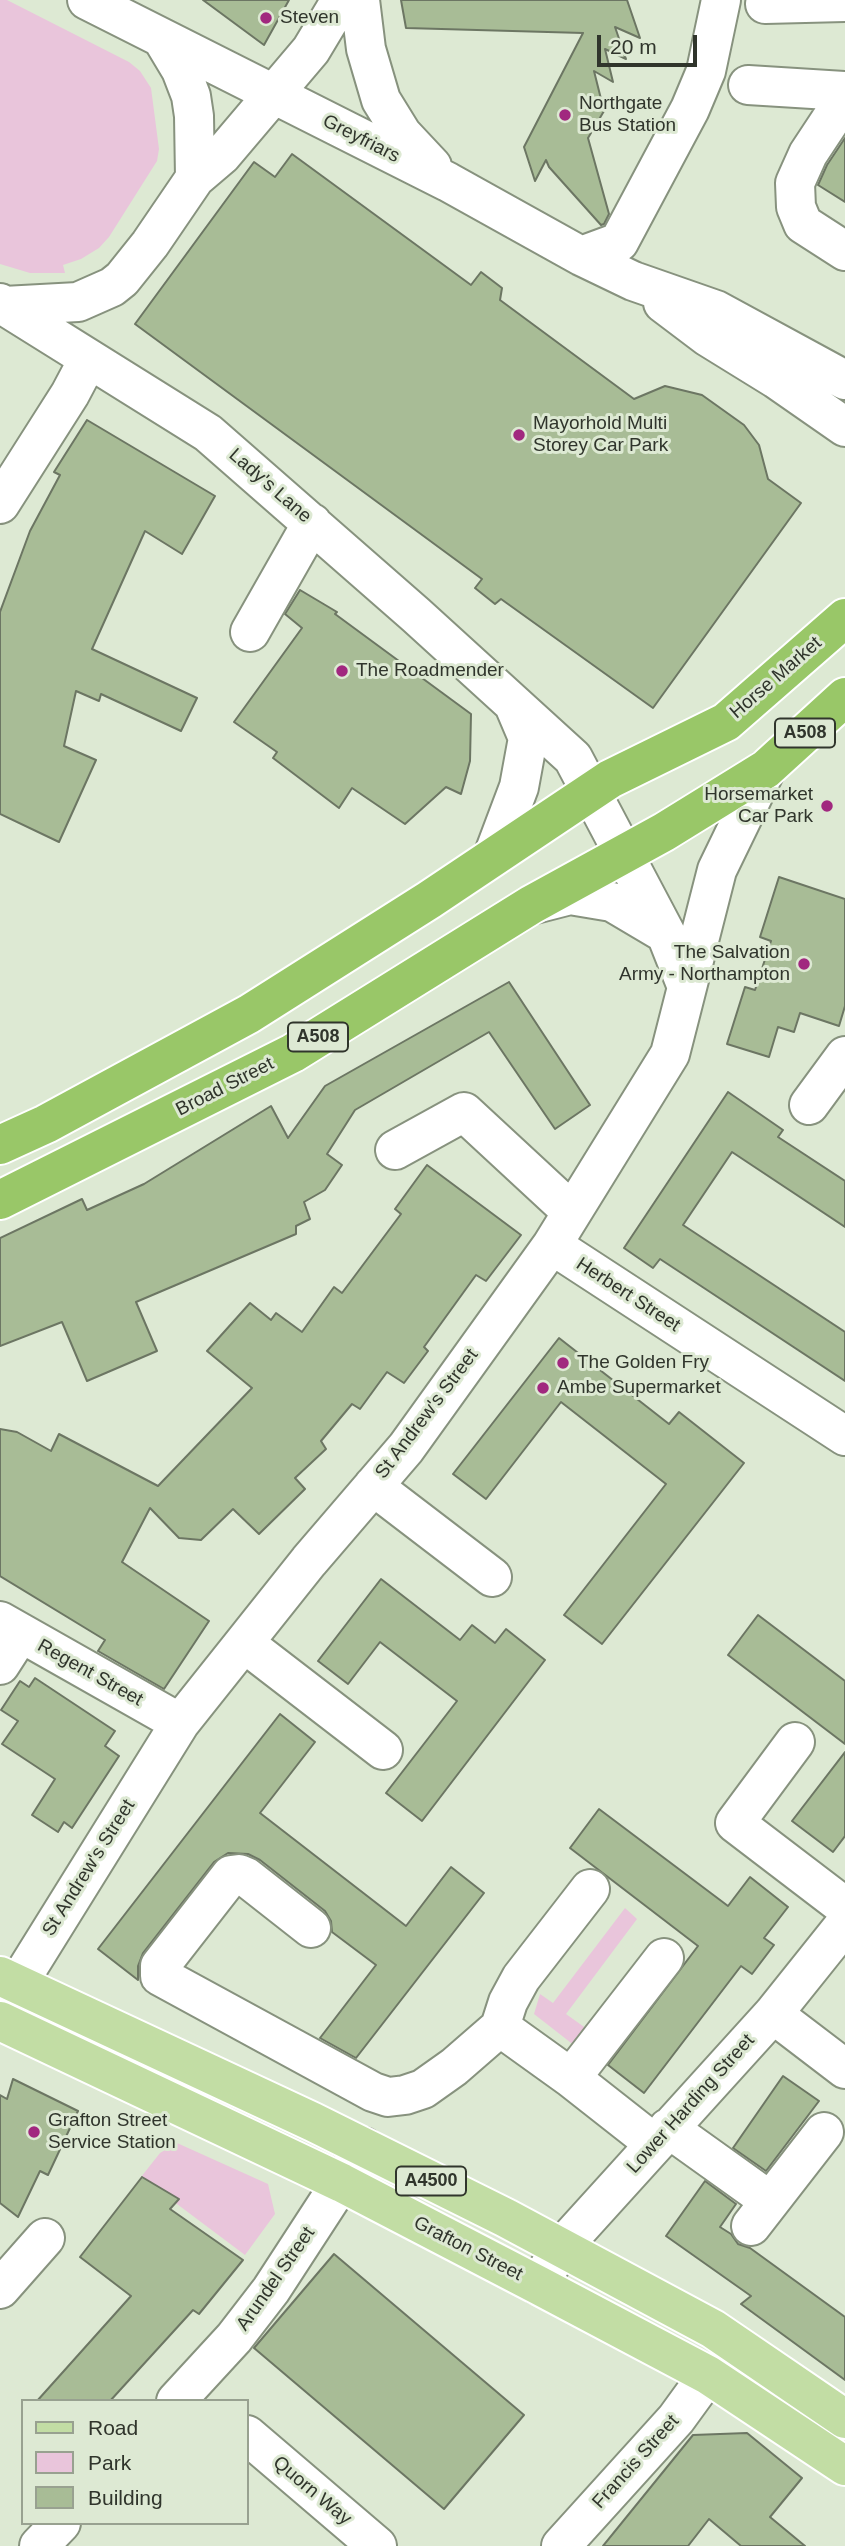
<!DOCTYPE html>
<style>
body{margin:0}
#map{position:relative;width:845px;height:2546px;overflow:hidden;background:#dde9d3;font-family:Arial,sans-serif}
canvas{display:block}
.legend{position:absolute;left:21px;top:2399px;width:228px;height:126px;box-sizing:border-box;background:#dde9d3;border:2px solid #98a190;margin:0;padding:9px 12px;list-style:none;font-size:21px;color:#30352c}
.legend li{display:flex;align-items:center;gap:14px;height:35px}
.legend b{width:35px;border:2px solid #98a190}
.scale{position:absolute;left:597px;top:35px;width:100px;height:32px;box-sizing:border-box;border:4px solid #30352c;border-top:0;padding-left:9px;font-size:21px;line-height:24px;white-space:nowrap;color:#30352c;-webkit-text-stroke:5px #dde9d3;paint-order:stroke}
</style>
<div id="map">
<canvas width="845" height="2546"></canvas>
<ul class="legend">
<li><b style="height:9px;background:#c2dda4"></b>Road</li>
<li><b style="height:19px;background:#e9c5db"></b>Park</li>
<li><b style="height:19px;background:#a8bc96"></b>Building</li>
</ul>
<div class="scale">20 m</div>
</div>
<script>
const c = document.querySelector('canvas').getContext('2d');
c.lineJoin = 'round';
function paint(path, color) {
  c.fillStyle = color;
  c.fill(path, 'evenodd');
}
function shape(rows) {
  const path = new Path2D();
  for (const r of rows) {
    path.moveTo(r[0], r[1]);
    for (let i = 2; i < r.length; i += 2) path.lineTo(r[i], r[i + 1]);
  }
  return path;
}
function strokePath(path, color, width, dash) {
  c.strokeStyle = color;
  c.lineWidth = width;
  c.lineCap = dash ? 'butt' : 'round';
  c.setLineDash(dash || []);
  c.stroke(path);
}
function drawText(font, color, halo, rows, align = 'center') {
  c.font = font + ' Arial,sans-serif';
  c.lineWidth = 6;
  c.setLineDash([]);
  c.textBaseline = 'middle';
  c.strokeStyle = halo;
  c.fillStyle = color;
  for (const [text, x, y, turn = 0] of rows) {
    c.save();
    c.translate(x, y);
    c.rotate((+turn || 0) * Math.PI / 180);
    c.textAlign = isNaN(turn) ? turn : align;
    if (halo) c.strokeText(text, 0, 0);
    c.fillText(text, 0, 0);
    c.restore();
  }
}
paint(shape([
 [0,0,7,0,129,62,140,71,151,88,159,149,157,161,109,237,99,248,81,259,63,265,65,273,30,273,0,264],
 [625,1908,637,1919,566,2014,587,2029,575,2046,534,2014,540,1994,553,2003],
 [177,2143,268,2184,275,2214,245,2255,141,2177,160,2153]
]), '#e9c5db');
const building = shape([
 [203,0,289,0,264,45,203,0],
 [401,0,627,0,640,38,615,27,626,59,605,49,613,82,594,71,604,111,588,138,609,214,604,224,601,225,549,167,546,160,535,181,524,147,583,33,406,28,401,0],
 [845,138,845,202,818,185,827,165,845,138],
 [292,154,471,285,481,272,502,288,500,300,634,399,665,386,702,395,744,425,759,445,768,479,801,503,653,708,501,599,495,604,475,588,482,579,135,324,254,162,275,177,292,154],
 [87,420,215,496,182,554,145,531,92,649,197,698,181,731,101,694,99,701,76,691,64,746,96,760,59,842,0,814,0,612,30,531,60,475,54,472,87,420],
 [300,590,337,612,335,614,471,714,470,761,461,794,446,787,405,824,352,788,339,808,273,758,277,752,234,722,302,628,285,614,300,590],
 [779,877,845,899,845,1006,839,1026,800,1013,794,1032,778,1027,769,1057,727,1044,745,987,755,990,771,941,760,937,779,877],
 [509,982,590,1105,555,1129,489,1032,355,1110,327,1154,342,1165,325,1190,304,1202,310,1219,296,1226,296,1234,136,1302,157,1351,87,1381,62,1322,0,1346,0,1238,82,1199,87,1210,144,1184,271,1106,288,1138,325,1086,509,982],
 [728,1092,783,1130,778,1137,845,1181,845,1227,732,1152,683,1225,845,1332,845,1381,660,1259,653,1268,624,1248,728,1092],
 [427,1165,521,1235,486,1281,476,1275,424,1347,428,1351,404,1383,387,1372,360,1409,352,1404,321,1441,326,1449,295,1478,305,1489,259,1534,233,1509,201,1540,179,1538,150,1508,122,1562,209,1621,164,1689,98,1651,105,1640,0,1576,0,1429,17,1432,51,1451,59,1434,158,1486,252,1388,207,1351,250,1303,271,1320,276,1313,302,1332,334,1287,342,1293,401,1214,395,1209,427,1165],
 [559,1338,669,1424,679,1412,744,1463,602,1644,564,1615,666,1484,561,1402,486,1499,453,1474,559,1338],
 [381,1579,460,1640,472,1625,495,1643,506,1629,545,1660,422,1821,386,1793,457,1701,380,1642,348,1684,318,1661,381,1579],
 [758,1615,845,1681,845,1744,728,1655,758,1615],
 [35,1678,115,1731,105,1746,119,1756,72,1828,64,1822,58,1832,32,1815,55,1779,2,1744,18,1721,1,1710,20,1681,29,1687,35,1678],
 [280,1714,315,1742,260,1813,406,1926,451,1867,484,1893,356,2058,320,2038,376,1965,332,1932,331,1921,325,1911,260,1860,248,1854,228,1853,214,1862,143,1953,138,1966,138,1980,98,1949,280,1714],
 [845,1752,845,1836,833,1852,792,1821,845,1752],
 [599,1809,728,1906,750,1877,788,1907,764,1938,774,1945,752,1974,741,1966,644,2093,608,2065,698,1946,570,1848,599,1809],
 [783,2076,819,2101,766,2171,733,2148,783,2076],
 [13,2079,78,2111,48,2175,40,2171,18,2217,0,2203,0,2095,7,2099,13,2079],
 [142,2177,179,2199,170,2209,243,2260,199,2314,193,2310,110,2401,37,2401,131,2296,80,2257,142,2177],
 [705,2181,736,2204,720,2227,731,2234,738,2244,750,2248,845,2317,845,2380,741,2304,751,2296,666,2236,705,2181],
 [334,2254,524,2415,444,2509,254,2348,334,2254],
 [747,2433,802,2478,770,2517,805,2546,741,2546,709,2519,688,2546,603,2546,693,2435,747,2433]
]);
paint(building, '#a8bc96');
strokePath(building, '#6c7663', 2);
const minor = shape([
 [87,0,448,182,581,256,633,281,716,310,845,380],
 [360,0,366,49,381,100,402,134,432,166],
 [765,4,845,2],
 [163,40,181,70,191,96,194,116,195,178],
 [748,85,845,91],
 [845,98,808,154,795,183,796,207,803,224,845,251],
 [581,256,619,242,690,109,706,71,721,0],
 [0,303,208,433,416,615,573,758,666,934,687,987],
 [663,303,708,337,776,379,845,427],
 [4,306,78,302,112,287,122,279,150,244,195,178,222,155,311,50,341,0],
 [0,504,70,394,88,360],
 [250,632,312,523],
 [493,856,519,787,528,738,514,705],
 [535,904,570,895,612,902,666,934],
 [809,1105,845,1056],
 [395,1150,464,1112,572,1212],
 [552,1245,845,1436],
 [373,1486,492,1577],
 [0,1621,180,1723],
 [244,1643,383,1750],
 [0,1665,20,1634],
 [795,1742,735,1823,845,1907],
 [311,1928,246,1877,239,1874,231,1875,160,1966,160,1976,373,2092,388,2097,405,2095,423,2089,454,2067,500,2027,508,2002,521,1978,590,1889],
 [1,2011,180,1723,309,1561,406,1448,552,1245,670,1054,717,870,766,769],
 [773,2014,845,2069],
 [500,2027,571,2078],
 [668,2128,770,2201],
 [655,2144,571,2078,664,1958],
 [751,2226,824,2132],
 [538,2285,561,2248,773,2014,845,1924],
 [0,2289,45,2238],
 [176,2401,234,2338,271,2290,364,2147],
 [247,2435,377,2546],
 [39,2546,61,2523],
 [561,2546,676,2419,708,2375]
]);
const major = shape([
 [0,1976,313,2122,506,2218,713,2329,845,2419],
 [0,2021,342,2183,538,2285,708,2375,845,2466]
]);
const highway = shape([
 [0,1145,46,1124,249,1014,429,900,610,779,726,722,845,618],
 [0,1200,293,1053,531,905,664,832,766,769,845,697]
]);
strokePath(minor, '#87927e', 42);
strokePath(major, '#fff', 42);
strokePath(highway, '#fff', 42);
strokePath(minor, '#fff', 38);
strokePath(major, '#c2dda4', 38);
strokePath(highway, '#99c768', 38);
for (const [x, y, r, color] of [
 [266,18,7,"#a1287f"],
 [565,115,7,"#a1287f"],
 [519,435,7,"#a1287f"],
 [342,671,7,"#a1287f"],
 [827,806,7,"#a1287f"],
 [804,964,7,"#a1287f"],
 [563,1363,7,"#a1287f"],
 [543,1388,7,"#a1287f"],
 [34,2132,7,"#a1287f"]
]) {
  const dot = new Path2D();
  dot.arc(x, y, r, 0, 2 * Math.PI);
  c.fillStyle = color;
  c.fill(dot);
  strokePath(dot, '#dde9d3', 2.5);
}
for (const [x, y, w] of [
 [805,733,60],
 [318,1037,60],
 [431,2181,70]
]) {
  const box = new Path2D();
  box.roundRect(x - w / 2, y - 14.5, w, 29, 5);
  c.fillStyle = '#dde9d3';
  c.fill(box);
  strokePath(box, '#30352c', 2);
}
drawText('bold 18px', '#30352c', null, [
 ["A508",805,733],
 ["A508",318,1037],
 ["A4500",431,2181]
]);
drawText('19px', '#30352c', '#dde9d3', [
 ["Steven",280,18],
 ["Northgate",579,104],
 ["Bus Station",579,126],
 ["Mayorhold Multi",533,424],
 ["Storey Car Park",533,446],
 ["The Roadmender",356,671],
 ["Horsemarket",813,795,"right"],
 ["Car Park",813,817,"right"],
 ["The Salvation",790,953,"right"],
 ["Army - Northampton",790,975,"right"],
 ["The Golden Fry",577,1363],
 ["Ambe Supermarket",557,1388],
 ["Grafton Street",48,2121],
 ["Service Station",48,2143]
], 'left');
drawText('19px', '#30352c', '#dde9d3', [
 ["Greyfriars",361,139,27],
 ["Lady's Lane",270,486,41],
 ["Horse Market",776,678,-41],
 ["Broad Street",225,1087,-27],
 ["Herbert Street",628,1295,33],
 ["St Andrew's Street",427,1414,-53],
 ["Regent Street",90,1673,29],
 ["St Andrew's Street",89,1868,-58],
 ["Lower Harding Street",691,2104,-48],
 ["Grafton Street",468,2249,27],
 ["Arundel Street",276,2279,-55],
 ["Francis Street",636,2462,-48],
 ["Quorn Way",312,2491,40]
]);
</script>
